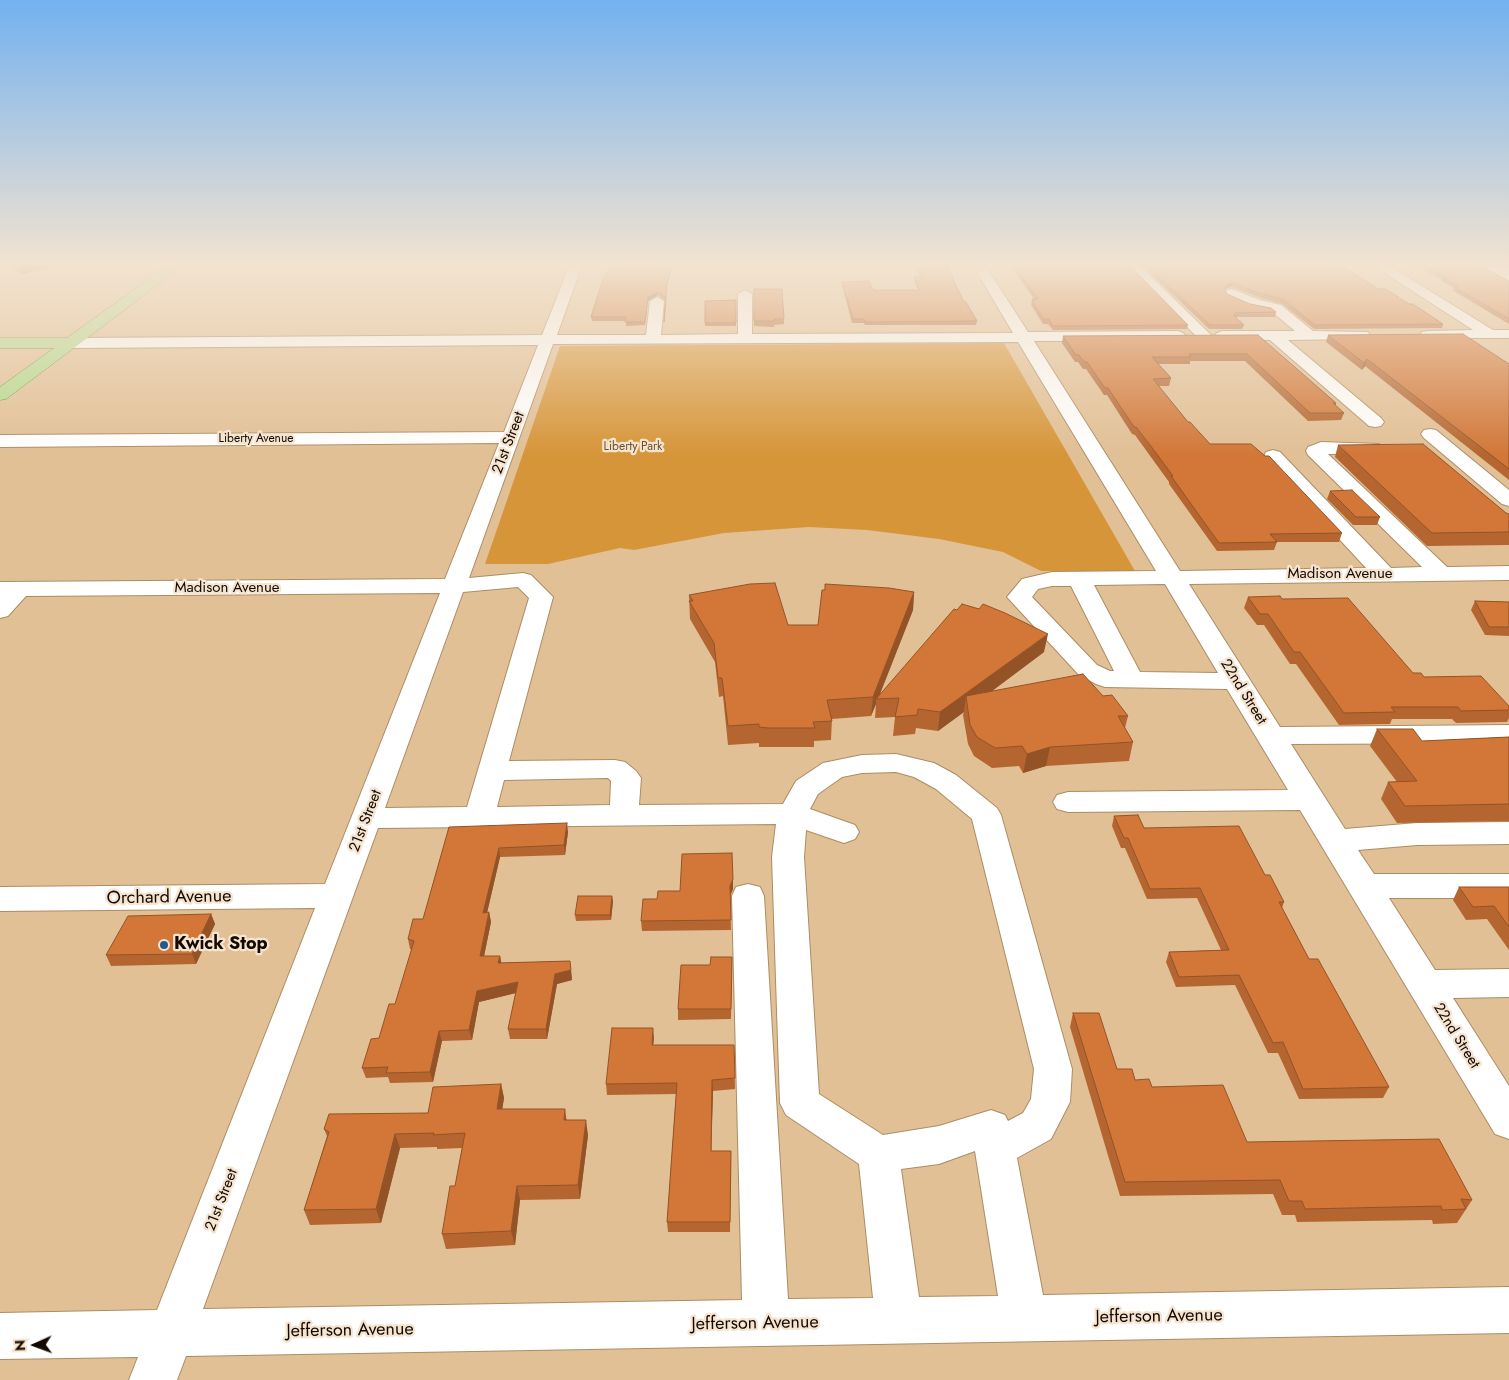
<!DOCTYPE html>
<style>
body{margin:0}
#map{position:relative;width:1509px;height:1380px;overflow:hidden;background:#e2c096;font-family:Jost,sans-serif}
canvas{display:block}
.north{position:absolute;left:10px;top:1320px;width:50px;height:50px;-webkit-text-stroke:4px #f5e4cf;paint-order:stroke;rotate:268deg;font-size:14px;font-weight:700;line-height:20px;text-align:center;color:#140900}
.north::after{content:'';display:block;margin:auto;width:18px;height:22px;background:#140900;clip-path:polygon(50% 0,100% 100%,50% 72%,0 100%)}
</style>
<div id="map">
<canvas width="1509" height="1380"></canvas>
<div class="north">N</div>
</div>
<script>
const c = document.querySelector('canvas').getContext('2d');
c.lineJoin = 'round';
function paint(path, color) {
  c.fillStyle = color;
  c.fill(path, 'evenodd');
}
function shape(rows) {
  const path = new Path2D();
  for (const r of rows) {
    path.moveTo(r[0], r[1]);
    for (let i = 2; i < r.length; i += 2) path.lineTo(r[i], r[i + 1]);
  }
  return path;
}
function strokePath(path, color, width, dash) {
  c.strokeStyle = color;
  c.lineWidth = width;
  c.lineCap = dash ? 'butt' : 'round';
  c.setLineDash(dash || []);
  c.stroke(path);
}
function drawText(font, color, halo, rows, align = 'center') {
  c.font = font + ' Jost,sans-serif';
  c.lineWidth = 4.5;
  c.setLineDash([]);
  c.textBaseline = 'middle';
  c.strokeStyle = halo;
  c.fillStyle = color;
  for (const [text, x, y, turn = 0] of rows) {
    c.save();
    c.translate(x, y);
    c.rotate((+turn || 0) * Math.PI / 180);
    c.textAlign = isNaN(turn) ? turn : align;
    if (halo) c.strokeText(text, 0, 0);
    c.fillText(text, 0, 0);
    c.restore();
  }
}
paint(shape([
 [1004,343,1135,571,1041,571,1003,552,939,539,867,530,809,527,724,533,634,550,620,548,548,564,485,564,560,346]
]), '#d69539');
const minor = shape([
 [571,262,583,262,557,335,646,335,650,301,657,297,664,301,661,335,738,334,738,294,745,290,752,294,752,334,1013,333,971,262,983,262,1028,332,1178,331,1183,333,1186,336,1183,339,1178,341,1034,341,1180,571,1366,568,1266,460,1264,456,1266,452,1273,450,1280,452,1391,568,1422,567,1308,455,1306,451,1308,447,1321,442,1379,444,1381,448,1379,452,1372,454,1328,454,1447,567,1509,566,1509,580,1189,584,1280,727,1509,725,1509,743,1291,744,1345,829,1417,823,1509,822,1509,844,1417,845,1358,850,1374,874,1509,874,1509,898,1389,898,1435,970,1509,969,1509,997,1453,998,1509,1086,1509,1139,1495,1134,1300,810,1068,812,1057,809,1053,802,1057,795,1068,792,1288,790,1227,689,1105,687,1096,684,1079,675,1007,597,1022,579,1052,572,1156,571,1018,342,553,344,469,578,523,573,531,575,553,597,509,761,615,760,625,762,636,771,641,778,639,805,783,804,796,781,823,763,862,755,896,754,934,763,956,775,997,808,1001,815,1072,1069,1070,1102,1051,1139,1017,1158,1043,1295,1509,1287,1509,1333,186,1356,177,1380,129,1380,138,1357,0,1359,0,1313,157,1310,315,908,0,911,0,887,325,884,440,593,26,596,8,616,0,618,0,582,445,579,499,443,0,447,0,435,504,432,538,345,71,348,66,346,63,343,66,340,71,338,542,335,571,262],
 [1165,584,1218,673,1140,672,1094,585,1165,584],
 [1052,586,1071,586,1114,671,1110,671,1097,665,1032,597,1038,589,1052,586],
 [518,587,529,598,467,807,385,808,463,592,518,587],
 [896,772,914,777,936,789,972,819,1034,1069,1031,1099,1023,1113,1008,1121,1005,1115,991,1110,939,1126,883,1135,819,1094,804,857,806,830,844,843,855,839,859,832,855,825,810,809,818,794,842,777,862,773,896,772],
 [608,778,611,781,610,805,497,807,504,780,608,778],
 [776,824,772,857,780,1103,786,1115,859,1164,873,1298,788,1299,764,896,760,887,748,884,736,887,732,896,742,1300,203,1309,378,828,776,824],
 [975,1151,998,1296,919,1297,901,1169,939,1164,975,1151],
 [1123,262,1136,262,1209,333,1212,336,1209,339,1199,339,1123,262],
 [1368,262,1383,262,1493,330,1509,330,1509,338,1422,338,1420,335,1422,332,1427,331,1473,330,1368,262],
 [1491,266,1509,266,1509,284,1486,273,1485,270,1491,266],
 [1232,289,1260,300,1281,305,1313,331,1368,332,1370,335,1368,338,1363,339,1288,340,1381,418,1384,422,1381,426,1375,427,1369,426,1270,340,1217,339,1214,336,1217,333,1222,331,1295,331,1271,311,1250,306,1227,296,1225,293,1227,290,1232,289],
 [1430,429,1436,430,1509,490,1509,506,1502,504,1424,438,1421,434,1424,430,1430,429]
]);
const major = shape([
 [172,262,188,262,6,399,0,400,0,387,54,348,0,348,0,338,67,338,172,262]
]);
strokePath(minor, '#ac8c63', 2);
strokePath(major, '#5b812a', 1);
paint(minor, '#fff');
paint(major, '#b3da8d');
paint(shape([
 [0,262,46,262,49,268,22,274],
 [688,262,688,268,672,268,667,285,664,325,665,301,658,295,648,301,645,325,626,326,626,321,592,321,591,317,610,267],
 [912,262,945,262,964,302,977,321,976,325,865,325,864,323,852,323,842,285,842,282,873,290,918,290,914,280,914,277,921,277],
 [1008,262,1126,262,1188,325,1187,329,1053,330,1048,324,1043,324,1031,305,1032,299,1034,299],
 [1138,262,1336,262,1378,289,1409,304,1443,324,1442,328,1314,329,1282,304,1261,298,1232,287,1227,288,1225,290,1227,294,1250,304,1276,312,1275,317,1237,317,1237,319,1244,325,1242,329,1209,329],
 [1411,262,1473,262,1509,281,1509,324,1457,293,1453,290,1454,288,1442,281,1442,280],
 [754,289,784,319,784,324,774,325,774,327,754,326],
 [736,300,736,326,705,326,705,301],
 [1258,335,1336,403,1336,406,1344,413,1341,420,1308,421,1245,361,1190,361,1190,364,1158,364,1171,378,1169,386,1159,386,1188,422,1210,444,1342,533,1339,542,1277,542,1274,550,1217,551,1169,484,1169,482,1148,453,1135,435,1132,434,1107,395,1104,395,1086,369,1083,369,1078,362,1075,362,1062,343,1063,336],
 [1328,335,1509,364,1509,480,1365,366,1362,370,1326,342],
 [1338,445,1509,514,1509,545,1427,546,1335,457],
 [1330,491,1380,517,1377,525,1353,525,1327,499],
 [914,592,913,610,879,696,1044,652,992,691,1103,696,1128,716,1125,728,1133,742,1129,761,1046,766,1023,773,1019,766,992,768,974,756,968,744,963,715,964,712,938,731,916,728,915,734,893,736,895,717,875,718,876,704,871,716,832,719,831,740,814,741,814,747,759,747,759,743,728,745,723,696,719,697,715,662,690,619,689,595,788,625,818,625],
 [1248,597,1282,599,1413,673,1509,706,1509,718,1507,722,1456,723,1452,719,1392,719,1390,724,1339,725,1296,664,1290,664,1264,625,1257,625,1244,608],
 [1475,601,1509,602,1509,636,1485,635,1471,610],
 [1377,729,1422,741,1509,737,1509,821,1397,823,1381,799,1388,782,1397,782,1370,746],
 [1114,816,1265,875,1284,902,1282,908,1309,959,1389,1087,1383,1098,1299,1099,1278,1053,1268,1053,1235,985,1176,987,1166,962,1169,952,1221,950,1197,898,1147,899,1125,848,1121,848,1112,826],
 [449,827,568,832,565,855,500,857,487,912,489,912,491,922,484,956,500,956,501,963,570,961,572,980,557,984,547,1039,510,1039,508,1029,516,993,479,1002,472,1040,442,1041,433,1082,390,1083,388,1077,366,1078,362,1068,379,1038,395,1004,412,950,410,949,408,939,423,919],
 [1459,887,1509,887,1509,950,1487,919,1466,920,1453,900],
 [733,889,730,896,731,930,642,931,641,921,657,899,680,891],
 [613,901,611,920,576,921,575,915],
 [211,914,215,924,196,964,111,966,106,955],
 [732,957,731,1019,678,1020,678,1009],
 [1073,1013,1117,1069,1135,1080,1152,1087,1247,1142,1472,1200,1457,1223,1433,1224,1432,1220,1297,1222,1295,1215,1282,1215,1273,1194,1120,1196,1070,1027],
 [654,1038,653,1045,734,1045,735,1089,713,1091,711,1151,731,1151,730,1232,668,1232,667,1222,676,1094,607,1095,606,1084],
 [501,1084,504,1098,502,1109,567,1120,588,1135,580,1199,520,1200,515,1245,446,1249,442,1234,455,1186,462,1148,437,1149,437,1147,400,1148,381,1223,310,1225,304,1210,327,1136,324,1129,428,1113]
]), '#b56630');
paint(shape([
 [17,262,46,262,49,268,22,274],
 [672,265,672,268,667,285,664,325,667,282],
 [1233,283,1232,287,1227,288,1223,292,1224,288,1228,284],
 [658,292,658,295,648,301,645,325,648,297],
 [1367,359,1365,366,1362,370,1364,363],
 [914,592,913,610,878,699,876,699,876,704,871,716,873,697],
 [1048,634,1044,652,968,709,966,696,964,712,938,731,940,712],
 [1050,747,1046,766,1023,773,1027,754],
 [567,823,568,832,565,855,564,845],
 [499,848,500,857,485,922,483,913],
 [733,879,733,889,730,896,730,886],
 [612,896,613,901,611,920,610,915],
 [489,912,491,922,482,966,480,956],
 [211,914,215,924,196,964,192,954],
 [500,956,502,966,498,963],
 [571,970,572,980,557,984,547,1039,546,1029,555,974],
 [518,982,520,992,479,1002,472,1040,469,1030,477,991],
 [653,1028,654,1038,652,1055,652,1045],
 [439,1031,442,1041,433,1082,430,1072],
 [712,1080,713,1091,711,1162,711,1151],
 [501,1084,504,1098,500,1124,497,1109],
 [565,1109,567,1124,564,1120],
 [586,1120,588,1135,580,1199,578,1185],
 [395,1134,400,1148,381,1223,376,1209],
 [517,1186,520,1200,515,1245,511,1231]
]), '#935327');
const building = shape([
 [612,262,688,262,688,265,672,265,667,282,664,322,666,298,658,292,648,297,645,322,625,322,626,317,591,317,602,282,612,262],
 [914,262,945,262,964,302,966,302,977,321,865,322,864,319,853,319,842,282,869,281,873,290,919,290,914,277,924,277,914,262],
 [1011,262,1126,262,1188,325,1053,326,1049,319,1044,319,1032,301,1034,301,1032,299,1038,299,1011,262],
 [1143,262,1336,262,1378,289,1386,289,1409,304,1413,304,1443,324,1315,325,1283,299,1262,294,1233,283,1228,284,1224,288,1227,294,1250,304,1271,308,1276,312,1235,313,1238,315,1233,315,1244,325,1210,325,1143,262],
 [1419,262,1473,262,1509,281,1509,319,1458,289,1455,286,1459,286,1443,277,1446,277,1419,262],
 [754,289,782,289,784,319,774,319,774,321,754,321,754,289],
 [736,300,736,323,705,323,705,301,736,300],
 [1463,334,1509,364,1509,469,1367,359,1364,363,1328,335,1463,334],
 [1258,335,1336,403,1333,403,1344,413,1310,413,1247,354,1189,354,1191,357,1152,357,1171,378,1153,379,1188,422,1190,422,1210,444,1251,444,1265,456,1269,456,1342,533,1270,534,1277,542,1219,543,1171,476,1173,476,1150,445,1136,427,1134,427,1108,388,1105,388,1087,362,1084,362,1079,355,1076,355,1063,336,1258,335],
 [1423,444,1506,513,1509,514,1509,532,1432,533,1338,445,1423,444],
 [1352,490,1380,517,1356,517,1330,491,1352,490],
 [775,583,788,625,818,625,822,590,825,590,825,584,889,588,914,592,873,697,827,700,832,721,813,722,815,728,768,728,759,727,759,724,728,726,722,678,718,678,714,643,689,601,693,601,689,595,750,584,775,583],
 [1280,596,1282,599,1348,598,1413,673,1421,673,1424,677,1481,676,1509,706,1509,710,1461,711,1458,707,1391,707,1395,712,1344,713,1300,652,1294,652,1268,614,1260,614,1248,597,1280,596],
 [1475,601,1509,602,1509,627,1489,627,1475,601],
 [962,604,979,609,983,604,1005,613,1048,634,940,712,918,709,917,715,895,717,899,698,876,699,954,609,957,610,962,604],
 [1083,674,1103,696,1112,695,1128,716,1118,716,1133,742,1050,747,1027,754,1022,746,995,748,977,737,970,725,966,696,1083,674],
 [1377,729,1413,729,1422,741,1509,737,1509,804,1405,806,1388,782,1417,781,1377,729],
 [1138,815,1144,828,1239,826,1265,875,1270,875,1284,902,1279,902,1309,959,1318,959,1389,1087,1303,1089,1283,1042,1273,1043,1239,975,1179,977,1169,952,1229,950,1200,888,1150,889,1128,838,1124,838,1114,816,1138,815],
 [567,823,564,845,499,848,483,913,489,912,480,956,500,956,498,963,570,961,571,970,555,974,546,1029,508,1029,518,982,477,991,469,1030,439,1031,430,1072,386,1073,388,1067,362,1068,371,1039,379,1038,389,1004,395,1004,414,941,408,939,413,919,423,919,449,827,567,823],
 [732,853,733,879,730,886,731,920,641,921,643,899,657,899,658,891,680,891,682,854,732,853],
 [1459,887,1509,887,1509,927,1494,906,1473,907,1459,887],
 [578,896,612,896,610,915,575,915,578,896],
 [211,914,192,954,106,955,128,916,211,914],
 [711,957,732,957,731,1009,678,1009,681,965,710,965,711,957],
 [1073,1013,1099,1013,1117,1069,1132,1069,1135,1080,1149,1079,1152,1087,1223,1085,1247,1142,1439,1139,1472,1200,1461,1199,1466,1209,1442,1210,1441,1206,1305,1209,1302,1201,1289,1201,1280,1180,1125,1182,1073,1013],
 [612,1028,653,1028,652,1045,734,1045,735,1078,712,1080,711,1151,731,1151,730,1222,667,1222,677,1083,606,1084,612,1028],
 [501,1084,497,1109,565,1109,564,1120,586,1120,578,1185,517,1186,511,1231,442,1234,450,1186,455,1186,465,1133,433,1135,434,1133,395,1134,376,1209,304,1210,329,1132,324,1129,329,1114,428,1113,433,1087,501,1084]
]);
paint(building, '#d27738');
strokePath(building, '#935327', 1);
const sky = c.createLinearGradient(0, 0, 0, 455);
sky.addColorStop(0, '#73b1f0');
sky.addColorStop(0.58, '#f2e3d0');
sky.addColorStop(1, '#f2e3d000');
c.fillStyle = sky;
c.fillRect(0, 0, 1509, 455);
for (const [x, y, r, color] of [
 [164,945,5,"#245992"]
]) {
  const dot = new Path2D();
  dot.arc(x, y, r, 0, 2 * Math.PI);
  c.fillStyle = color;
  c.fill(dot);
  strokePath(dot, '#f5e4cf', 2);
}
drawText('12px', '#140900', '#f5e4cf', [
 ["Liberty Avenue",256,439]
]);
drawText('12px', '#6e502a', '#f5e4cf', [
 ["Liberty Park",633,447]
]);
drawText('15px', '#140900', '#f5e4cf', [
 ["21st Street",509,443,-69],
 ["Madison Avenue",1340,574],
 ["Madison Avenue",227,588],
 ["22nd Street",1243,692,58],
 ["21st Street",366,821,-69],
 ["22nd Street",1456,1036,58],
 ["21st Street",222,1200,-69]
]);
drawText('18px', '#140900', '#f5e4cf', [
 ["Orchard Avenue",169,898,-1],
 ["Jefferson Avenue",1159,1317,-1],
 ["Jefferson Avenue",755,1324,-1],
 ["Jefferson Avenue",350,1331,-1]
]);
drawText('bold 18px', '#140900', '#f5e4cf', [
 ["Kwick Stop",174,945]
], 'left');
</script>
